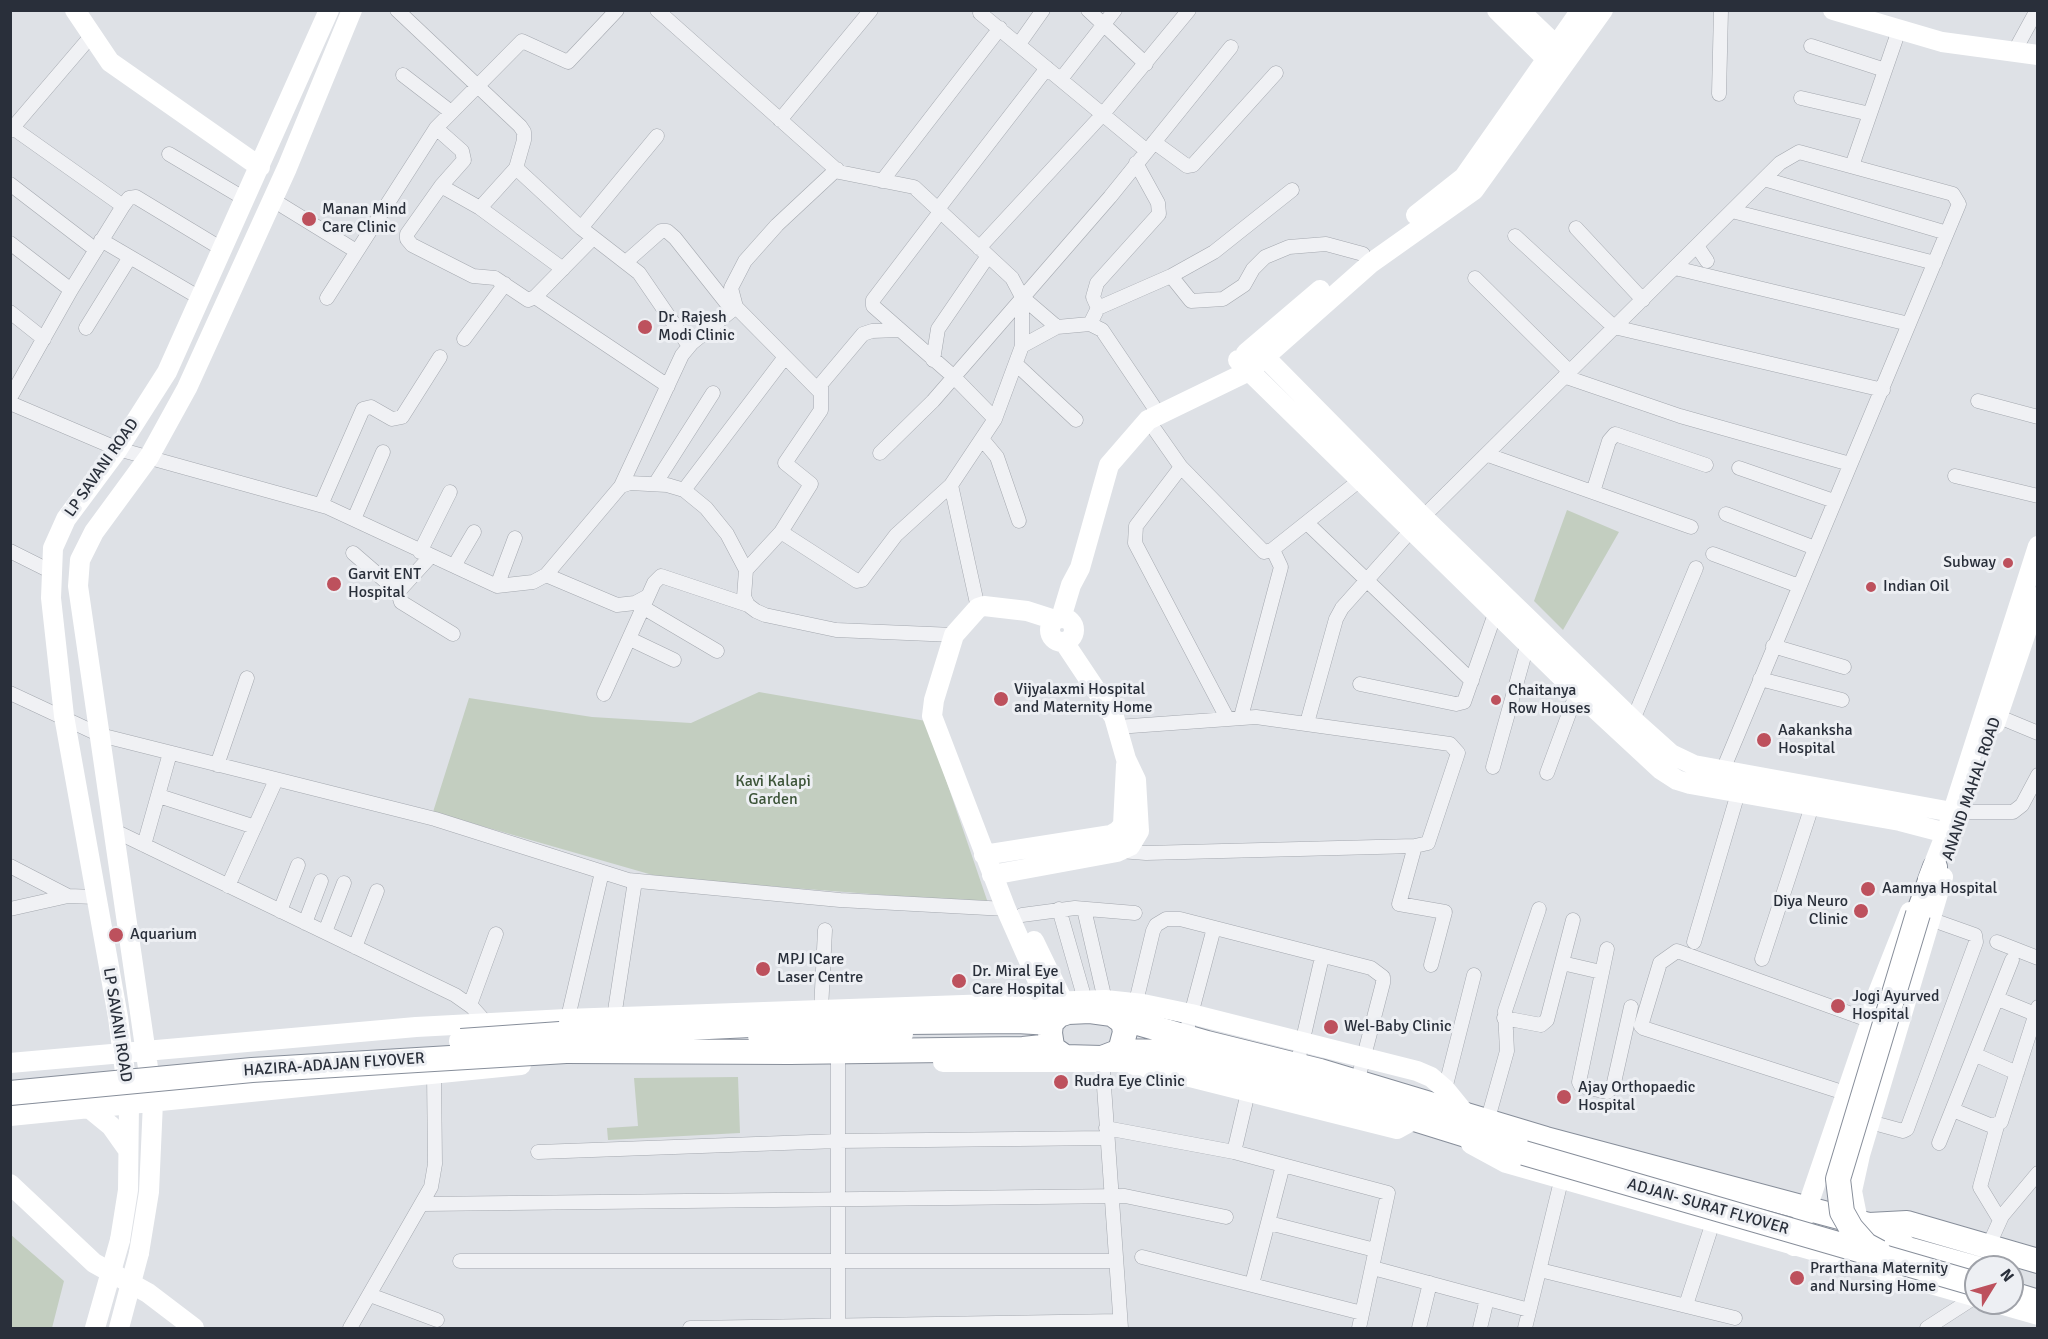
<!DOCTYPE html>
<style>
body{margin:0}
#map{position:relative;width:2048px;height:1339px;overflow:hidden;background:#dee1e6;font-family:Signika,sans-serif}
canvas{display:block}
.frame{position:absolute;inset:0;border:12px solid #292f3a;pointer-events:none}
.north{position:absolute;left:1964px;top:1255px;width:60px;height:60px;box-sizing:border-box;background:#edeff3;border:2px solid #9fa2a9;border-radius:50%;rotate:53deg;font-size:16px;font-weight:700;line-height:24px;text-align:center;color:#292f3a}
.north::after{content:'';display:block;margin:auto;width:21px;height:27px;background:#bd515d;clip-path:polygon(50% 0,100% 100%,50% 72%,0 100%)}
</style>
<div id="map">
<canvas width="2048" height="1339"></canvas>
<div class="frame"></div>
<div class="north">N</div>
</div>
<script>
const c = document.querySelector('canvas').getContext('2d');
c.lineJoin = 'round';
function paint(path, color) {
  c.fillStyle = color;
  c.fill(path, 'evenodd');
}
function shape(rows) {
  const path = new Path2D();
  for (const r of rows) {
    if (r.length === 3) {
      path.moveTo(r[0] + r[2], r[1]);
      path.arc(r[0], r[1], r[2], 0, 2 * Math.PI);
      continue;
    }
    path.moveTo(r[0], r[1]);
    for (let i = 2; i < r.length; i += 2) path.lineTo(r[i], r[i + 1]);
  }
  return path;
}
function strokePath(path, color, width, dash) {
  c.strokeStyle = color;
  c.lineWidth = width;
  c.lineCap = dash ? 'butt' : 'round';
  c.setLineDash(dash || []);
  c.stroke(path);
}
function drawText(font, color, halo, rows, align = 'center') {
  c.font = font + ' Signika,sans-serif';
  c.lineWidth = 6;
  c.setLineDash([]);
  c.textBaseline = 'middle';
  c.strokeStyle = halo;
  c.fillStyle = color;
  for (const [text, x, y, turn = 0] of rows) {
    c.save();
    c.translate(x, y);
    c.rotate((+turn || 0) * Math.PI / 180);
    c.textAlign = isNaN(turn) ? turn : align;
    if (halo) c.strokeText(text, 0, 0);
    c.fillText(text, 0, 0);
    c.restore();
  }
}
paint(shape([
 [1567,510,1619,532,1563,630,1534,601],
 [759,692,926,721,988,903,663,878,433,812,469,698,592,717,691,723],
 [738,1077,740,1133,608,1140,607,1128,638,1126,634,1078],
 [10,1234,64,1281,52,1328,11,1328]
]), '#c3cec0');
const street = shape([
 [397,10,520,126,524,132,524,140,516,168],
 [657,10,839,172,914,187,1012,278,1022,297,1022,346,995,419,951,485,896,535,862,580,857,581,781,532],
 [1088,10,1146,64],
 [980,13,1147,151],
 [1019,44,1043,10],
 [1811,46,1885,70],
 [2014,52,2037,10],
 [403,75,451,112],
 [1061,79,1115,10],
 [1719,94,1721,10],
 [1801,98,1870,114],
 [780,120,871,10],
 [436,128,462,151,464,160,441,186,407,234,407,239,412,245,473,276,495,278,528,300,535,297,593,238],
 [10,131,92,35],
 [1154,142,1187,166,1193,165,1276,73],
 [169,154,245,199],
 [1852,166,1899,30],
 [1764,179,1947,233],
 [882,181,1000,28],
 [10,184,96,250],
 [441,186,480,208,563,269],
 [273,200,356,251],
 [123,206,129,198,136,197,222,249],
 [480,208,516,168,581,228,639,273,689,346],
 [938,209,1047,68],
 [1732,211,1935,263],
 [940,212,873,300,873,306,954,377,995,419],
 [581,228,657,136],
 [1576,228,1643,300],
 [1515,236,1614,327,1883,390],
 [101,240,200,298],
 [10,243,71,290],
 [1697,246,1707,261],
 [979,248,1103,114,1189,10],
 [626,262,661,231,667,231,675,238,732,310],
 [1675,268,1909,324],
 [1171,276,1191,301,1223,299,1244,285,1253,269,1265,257,1289,247,1326,244,1363,254],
 [1475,278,1570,372],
 [535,297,668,386],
 [1022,297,1057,327],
 [327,298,436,128,522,41,568,62,617,10],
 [736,307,821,393],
 [1098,308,1171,276,1214,252,1292,190],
 [10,312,44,339],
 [1090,324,1098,308,1093,297,1097,283,1159,214,1158,203,1136,163],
 [86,328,130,257],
 [464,339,505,284],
 [1022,346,1057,327,1090,324,1102,330,1160,416],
 [933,360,938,329,988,256],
 [1016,364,1076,420],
 [1566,377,1680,416,1850,464],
 [10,398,71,290,123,206,13,128],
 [1978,401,2038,417],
 [10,403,118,449,327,507,497,586,533,582,546,575,621,486,630,483,667,485,684,490,706,508,727,534,746,570,744,597,748,605,756,611,765,615,836,630,954,635],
 [1148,420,1181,467,1264,552,1272,550,1360,480],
 [982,439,997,457,1019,521],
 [880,453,933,401,1110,197,1231,47],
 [1488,455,1691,527],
 [1181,467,1136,526,1135,543,1227,718],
 [1739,468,1834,501],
 [1955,476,2038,496],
 [655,484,713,393],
 [951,485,978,608],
 [621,486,682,355,692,343,736,307,731,288,745,261,777,225,837,169],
 [684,490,785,357],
 [1593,492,1609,441,1615,434,1706,465],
 [321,505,363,409,371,407,392,419,402,417,440,357],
 [1726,514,1815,548],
 [354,519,383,452],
 [1307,523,1472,681],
 [10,551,50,571],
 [420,552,450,492],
 [353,553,398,592,430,557],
 [1713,554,1799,586],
 [454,566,474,532],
 [746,570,781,532,811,484,785,463,821,410,821,384,863,334,872,331,898,330],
 [546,575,617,605,635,603,648,596],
 [497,586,515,538],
 [398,592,401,602,453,634],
 [644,608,717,651],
 [630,639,674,660],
 [1773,646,1844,667],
 [1760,679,1842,700],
 [1360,684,1456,704,1464,702,1496,611],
 [10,693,100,735,435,819,628,880,840,900,1006,909],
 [604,694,654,583,661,576,748,605],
 [1997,716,2038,733],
 [1241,717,1281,567,1273,550],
 [1633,720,1696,568],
 [1307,723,1336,619,1342,608,1423,517,1780,163,1799,152,1953,194,1959,204,1720,777],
 [1117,727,1256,717,1450,744,1458,753,1428,843,1415,846,1146,853,1120,851],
 [217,765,247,678],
 [1493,767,1528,642],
 [1547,773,1577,692],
 [159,796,255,827],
 [1965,812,2013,812,2022,805,2038,775],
 [115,831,455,995,472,1007,488,1025],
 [144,845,170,753],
 [1415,846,1399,904,1445,912,1431,965],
 [10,866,68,896,96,897],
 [228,886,276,780],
 [10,909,68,896],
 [1059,909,1085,1000],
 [1084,909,1105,1000],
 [280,911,298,865],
 [1022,915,1075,908,1135,913],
 [305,923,321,881],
 [325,932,344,883],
 [1694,942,1738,793],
 [1997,942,2038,958],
 [355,947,377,891],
 [1607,949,1579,1082,1581,1086,1607,1092,1613,1087,1631,1007],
 [1762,959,1812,806],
 [1562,963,1601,972],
 [1998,999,2035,1014],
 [470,1005,496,934],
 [821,1010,825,930],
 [1134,1010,1153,931,1156,925,1166,919,1180,919,1371,968,1383,977,1383,983,1357,1083],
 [614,1017,635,881],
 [1504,1018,1541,1025,1547,1020,1573,920],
 [566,1026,602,872],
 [1185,1037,1214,928],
 [1976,1055,2017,1073],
 [1102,1058,1121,1328],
 [1297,1065,1322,957],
 [1445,1089,1474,975],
 [1845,1093,1643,1028,1641,1026,1660,963,1677,951,1871,1021],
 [1953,1110,1992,1126,2001,1122,2038,1007],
 [1487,1122,1507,1051,1505,1011,1539,909],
 [1870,1122,1903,1131,1907,1129,1976,942,1975,935,1930,919],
 [1997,1126,1980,1187,2000,1220],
 [1106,1128,1234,1152,1388,1193,1359,1328],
 [1939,1143,2012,960],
 [538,1152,838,1141,1107,1138],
 [1234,1152,1250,1084],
 [423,1204,1125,1196,1226,1217],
 [1269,1223,1375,1250],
 [1988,1247,2002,1216,2038,1173],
 [1142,1257,1362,1313],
 [460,1261,1116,1261],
 [1373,1268,1529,1310],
 [1540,1270,1735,1318],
 [1252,1284,1283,1165],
 [370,1295,437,1320],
 [1686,1305,1713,1222],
 [350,1328,431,1187,435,1164,434,1073],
 [690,1328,1120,1321],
 [838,1328,838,1062],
 [1419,1328,1430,1283],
 [1480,1328,1487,1299],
 [1525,1328,1562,1177],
 [1927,1328,1975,1297]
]);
const highway = shape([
 [1918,914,1935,867],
 [1090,1011,1112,1014,1123,1022,1125,1032,1120,1051,1102,1058,1065,1057,1055,1050,1052,1046,1050,1033,1051,1023,1059,1015,1068,1012,1090,1011],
 [1117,1017,1207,1043,1320,1071,1546,1139,1869,1225,1907,1223,2038,1261],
 [560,1034,793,1023,1017,1021,1051,1023],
 [566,1051,790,1052,1023,1049,1052,1046],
 [1120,1051,1168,1052,1360,1102,1524,1153],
 [1869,1225,1908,1249,1976,1268],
 [2012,1294,2038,1302]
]);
strokePath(street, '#a4a8af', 15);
strokePath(highway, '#878e9a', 26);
strokePath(street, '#f0f1f4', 14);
strokePath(shape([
 [75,10,110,62,260,167],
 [1497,10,1558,70],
 [1519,10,1567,56],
 [1833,10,1942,42,2038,55],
 [1416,215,1464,177,1581,10],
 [1255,347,1423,517,1633,720,1671,754,1694,765,1952,812],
 [1246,353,1320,290],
 [1238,360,1577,692,1660,769,1677,780,1690,784,1900,821,1946,833],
 [1062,630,12],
 [1061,618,1071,585,1080,568,1109,465,1148,420,1249,371,1371,263,1474,190,1603,10],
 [1055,620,1027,611,984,606,978,608,954,635,934,700,932,716,1006,909,1040,986,1056,1010],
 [1995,724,2038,597],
 [984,855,1111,835,1118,831,1123,825,1126,765],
 [992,875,1117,852,1130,846,1139,831,1136,780,1126,759,1114,717,1064,642],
 [1928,879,1946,833,2038,546],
 [1034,941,1067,1009],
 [758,1036,903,1034],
 [943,1062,1119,1062,1178,1074,1397,1129,1415,1119],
 [10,1063,416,1027,566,1019,1105,1000,1143,1004,1191,1014,1417,1071,1431,1077,1445,1089,1467,1116],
 [89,1108,111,1126,128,1150],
 [10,1116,521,1065],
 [1471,1144,1506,1163,1976,1297],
 [10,1184,94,1263,148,1293,194,1328],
 [120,1240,128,1190,129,1104,118,1017,64,716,51,598,53,548,66,519,118,449,167,372,329,10],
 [1794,1246,1871,1021,1874,1003,1910,912],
 [139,1253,149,1192,153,1102,78,586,80,560,94,532,149,457,187,388,287,168,352,10],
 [1854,1262,1858,1221,1852,1191,1860,1155,1943,877],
 [1996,1303,2038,1315]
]), '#fff', 20);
strokePath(highway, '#fff', 24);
const highwayBridge = shape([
 [461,1041,560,1034],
 [10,1093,252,1070,566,1051],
 [1524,1153,1976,1284],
 [1879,1252,1866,1245,1851,1228,1842,1212,1838,1179,1918,914]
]);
strokePath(highwayBridge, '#878e9a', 26, []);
strokePath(shape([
 [95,1328,120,1240],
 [119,1328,139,1253]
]), '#fff', 20);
strokePath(highwayBridge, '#fff', 24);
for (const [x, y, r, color] of [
 [309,219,8,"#bd515d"],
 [645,327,8,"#bd515d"],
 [2008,563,6,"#bd515d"],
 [334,584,8,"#bd515d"],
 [1871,587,6,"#bd515d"],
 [1001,699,8,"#bd515d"],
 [1496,700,6,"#bd515d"],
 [1764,740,8,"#bd515d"],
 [1868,889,8,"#bd515d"],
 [1861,911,8,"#bd515d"],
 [116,935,8,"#bd515d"],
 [763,969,8,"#bd515d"],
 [959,981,8,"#bd515d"],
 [1838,1006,8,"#bd515d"],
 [1331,1027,8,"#bd515d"],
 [1061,1082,8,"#bd515d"],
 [1564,1097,8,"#bd515d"],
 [1797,1278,8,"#bd515d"]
]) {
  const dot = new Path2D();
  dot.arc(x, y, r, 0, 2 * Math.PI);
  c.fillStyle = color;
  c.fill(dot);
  strokePath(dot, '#edeff3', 2);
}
drawText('16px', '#292f3a', '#edeff3', [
 ["Manan Mind",322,210],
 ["Care Clinic",322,228],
 ["Dr. Rajesh",658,318],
 ["Modi Clinic",658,336],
 ["Subway",1996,563,"right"],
 ["Garvit ENT",348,575],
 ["Hospital",348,593],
 ["Indian Oil",1883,587],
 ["Vijyalaxmi Hospital",1014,690],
 ["and Maternity Home",1014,708],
 ["Chaitanya",1508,691],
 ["Row Houses",1508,709],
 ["Aakanksha",1778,731],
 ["Hospital",1778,749],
 ["Aamnya Hospital",1882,889],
 ["Diya Neuro",1848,902,"right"],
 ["Clinic",1848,920,"right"],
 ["Aquarium",130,935],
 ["MPJ ICare",777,960],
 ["Laser Centre",777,978],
 ["Dr. Miral Eye",972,972],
 ["Care Hospital",972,990],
 ["Jogi Ayurved",1852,997],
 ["Hospital",1852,1015],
 ["Wel-Baby Clinic",1344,1027],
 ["Rudra Eye Clinic",1074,1082],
 ["Ajay Orthopaedic",1578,1088],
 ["Hospital",1578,1106],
 ["Prarthana Maternity",1810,1269],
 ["and Nursing Home",1810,1287]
], 'left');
drawText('16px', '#292f3a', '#edeff3', [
 ["LP SAVANI ROAD",102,468,-55],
 ["ANAND MAHAL ROAD",1972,789,-71],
 ["LP SAVANI ROAD",117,1025,81],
 ["HAZIRA-ADAJAN FLYOVER",334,1065,-4],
 ["ADJAN- SURAT FLYOVER",1708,1207,16]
]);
drawText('16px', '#3c5438', '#edeff3', [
 ["Kavi Kalapi",773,782],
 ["Garden",773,800]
]);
</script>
